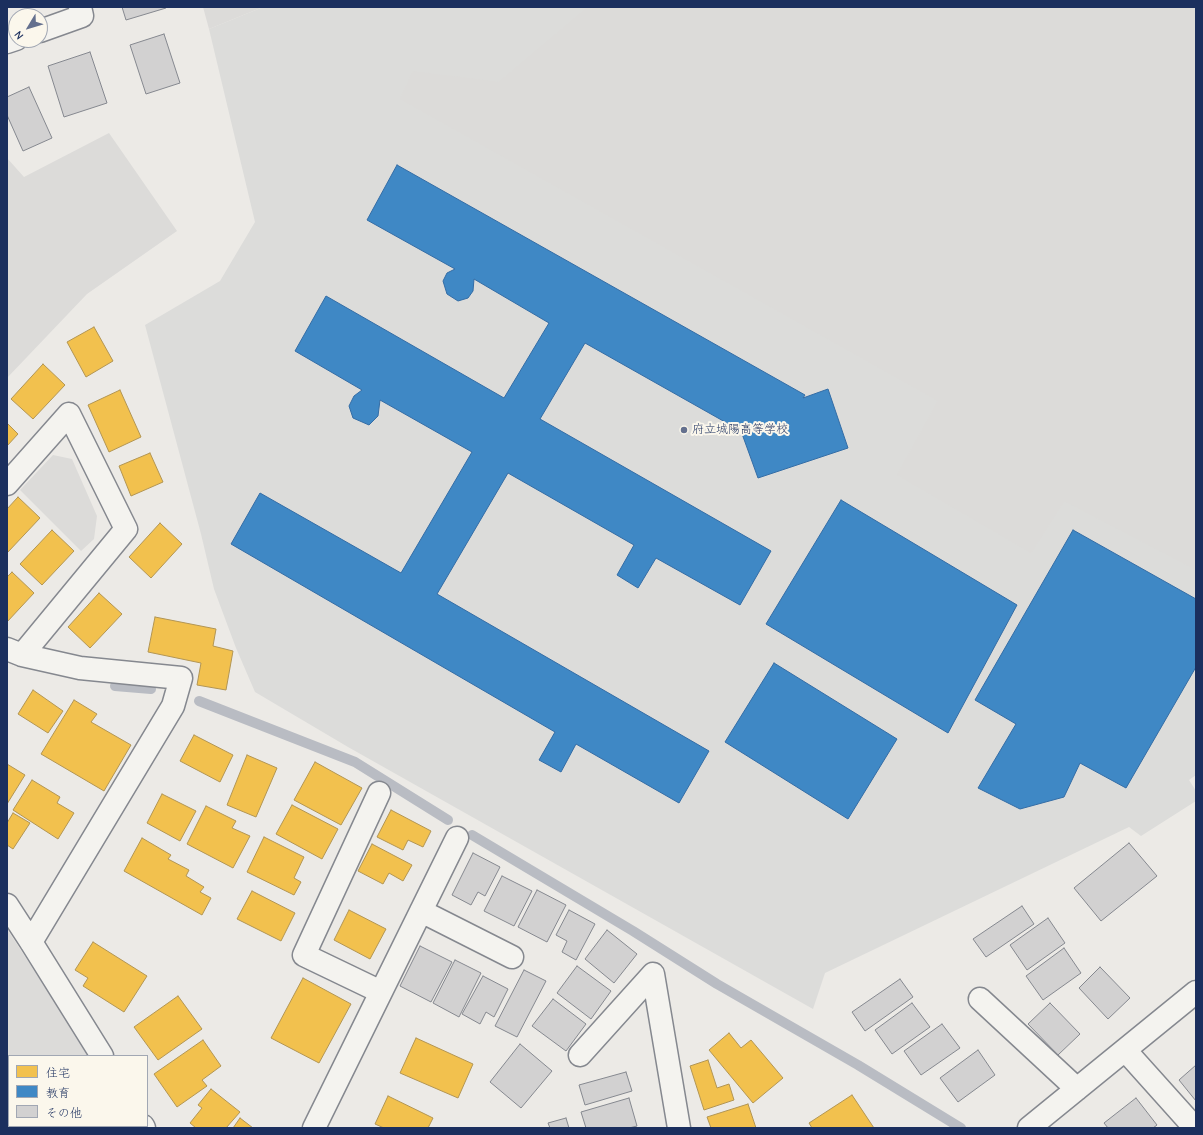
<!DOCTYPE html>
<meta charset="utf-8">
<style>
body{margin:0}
#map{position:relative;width:1203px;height:1135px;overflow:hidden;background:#eceae6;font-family:"Comic Neue","Klee One",sans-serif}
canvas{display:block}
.frame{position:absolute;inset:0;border:8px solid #1b2f5e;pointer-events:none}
.legend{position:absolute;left:8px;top:1055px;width:140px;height:72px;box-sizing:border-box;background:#fbf7ec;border:1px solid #a1a7b3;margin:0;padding:5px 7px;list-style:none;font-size:12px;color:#1b2f5e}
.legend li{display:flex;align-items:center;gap:8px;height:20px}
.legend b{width:20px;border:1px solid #a1a7b3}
.north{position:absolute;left:8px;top:8px;width:40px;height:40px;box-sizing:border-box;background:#fbf7ec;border:1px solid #a1a7b3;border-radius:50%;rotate:232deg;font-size:11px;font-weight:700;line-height:16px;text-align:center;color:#1b2f5e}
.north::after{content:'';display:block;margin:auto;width:14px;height:18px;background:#64708e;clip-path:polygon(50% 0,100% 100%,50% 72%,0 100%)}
</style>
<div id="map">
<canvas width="1203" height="1135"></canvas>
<div class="frame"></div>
<ul class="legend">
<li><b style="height:11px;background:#f2c14e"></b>住宅</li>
<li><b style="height:11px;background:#3f88c5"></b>教育</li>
<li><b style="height:11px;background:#d2d1d1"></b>その他</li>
</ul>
<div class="north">N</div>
</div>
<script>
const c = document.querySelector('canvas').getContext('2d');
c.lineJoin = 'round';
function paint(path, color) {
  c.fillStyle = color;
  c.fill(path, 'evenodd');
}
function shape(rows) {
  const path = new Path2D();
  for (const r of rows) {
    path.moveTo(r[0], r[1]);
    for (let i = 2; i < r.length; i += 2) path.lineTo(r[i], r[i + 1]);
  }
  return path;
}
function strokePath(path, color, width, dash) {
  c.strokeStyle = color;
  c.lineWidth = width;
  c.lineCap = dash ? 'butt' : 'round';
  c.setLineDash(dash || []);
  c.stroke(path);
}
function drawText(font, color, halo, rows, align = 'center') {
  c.font = font + ' "Comic Neue","Klee One",sans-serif';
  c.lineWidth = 4;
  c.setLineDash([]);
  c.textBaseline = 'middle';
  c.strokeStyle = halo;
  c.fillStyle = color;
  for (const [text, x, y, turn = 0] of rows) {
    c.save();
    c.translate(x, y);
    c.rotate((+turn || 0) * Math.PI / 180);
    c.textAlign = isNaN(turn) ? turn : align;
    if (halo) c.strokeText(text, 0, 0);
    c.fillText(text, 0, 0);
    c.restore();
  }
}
paint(shape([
 [263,7,1196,7,1196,775,1189,780,1196,791,1196,801,1141,836,1129,827,825,973,813,1009,348,747,255,692,236,648,214,589,201,534,145,325,220,281,255,222,209,29]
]), '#dcdcda');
paint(shape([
 [203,7,263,7,209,29],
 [588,7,1196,7,1196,570,1064,501,1031,553,897,475,938,401,400,99,413,71,499,82],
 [109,133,177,231,87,294,7,378,7,158,24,177],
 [53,455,72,459,97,516,94,539,81,551,20,490],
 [7,929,90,1056,9,1056,9,1126,121,1126,122,1128,7,1128]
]), '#dcdbd9');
const homes = shape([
 [94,327,113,361,86,377,67,342,94,327],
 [43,364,65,385,33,419,11,399,43,364],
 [120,390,141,437,109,452,88,405,120,390],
 [7,423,18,434,7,446,7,423],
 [150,453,163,482,131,496,119,466,150,453],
 [18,497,40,518,8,552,7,551,7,509,18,497],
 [160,523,182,544,151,578,129,557,160,523],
 [52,530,74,551,42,585,20,564,52,530],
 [12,572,34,593,7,622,7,577,12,572],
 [99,593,122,614,90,648,68,627,99,593],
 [155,617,216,629,213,646,233,651,226,690,197,685,201,663,148,652,155,617],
 [33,690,63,711,48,733,18,714,33,690],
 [74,700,97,714,91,722,131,745,104,791,41,754,74,700],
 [194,735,233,755,220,782,180,761,194,735],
 [247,755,277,768,256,817,227,805,247,755],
 [315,762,362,788,341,825,294,800,315,762],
 [7,764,25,775,7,804,7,764],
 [32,780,60,797,57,803,74,813,58,839,13,810,32,780],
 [162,794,196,811,180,841,147,823,162,794],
 [292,805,338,829,322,859,276,834,292,805],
 [206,806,236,821,232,828,250,836,233,868,187,844,206,806],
 [391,810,431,831,423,847,408,840,403,850,377,837,391,810],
 [13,813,30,823,13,849,7,845,7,823,13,813],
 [264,837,304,857,294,878,301,882,294,895,247,872,264,837],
 [142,838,171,855,168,859,189,870,186,876,204,887,200,892,211,898,202,915,124,871,142,838],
 [372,844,412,865,403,881,389,873,383,884,358,871,372,844],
 [252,891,295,913,281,941,237,919,252,891],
 [349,910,386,929,370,959,334,940,349,910],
 [93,942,147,976,124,1012,83,986,88,978,75,970,93,942],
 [303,978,351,1004,319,1063,271,1038,303,978],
 [178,996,202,1029,158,1060,134,1027,178,996],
 [729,1033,741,1048,751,1040,783,1078,753,1103,709,1050,729,1033],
 [416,1038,473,1064,458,1098,400,1073,416,1038],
 [203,1040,221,1066,202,1080,207,1086,177,1107,154,1074,203,1040],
 [708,1060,717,1088,729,1084,734,1100,704,1110,690,1066,708,1060],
 [211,1089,240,1112,226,1128,196,1128,190,1123,202,1108,198,1105,211,1089],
 [852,1095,874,1128,812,1128,809,1123,852,1095],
 [388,1096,433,1118,428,1128,384,1128,375,1124,388,1096],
 [748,1104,756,1128,711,1128,707,1117,748,1104],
 [240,1118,253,1128,233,1128,240,1118]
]);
paint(homes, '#f2c14e');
strokePath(homes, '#b29553', 1);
const schools = shape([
 [397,165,805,395,803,398,828,389,848,448,758,478,741,431,585,343,540,419,771,551,740,605,656,558,638,588,617,575,634,545,508,473,437,594,709,751,679,803,576,744,561,772,539,760,555,732,231,544,260,493,401,573,472,452,380,400,378,416,369,425,353,418,349,406,354,396,362,390,295,351,326,296,504,398,549,323,474,279,473,291,468,298,458,301,447,294,443,281,447,273,455,269,367,220,397,165],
 [841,500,1017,605,948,733,766,624,841,500],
 [1073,530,1196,599,1196,667,1126,788,1080,763,1064,797,1020,809,978,788,1016,724,975,700,1073,530],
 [774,663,897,739,848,819,725,742,774,663]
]);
paint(schools, '#3f88c5');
strokePath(schools, '#346da6', 1);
strokePath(shape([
 [115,686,151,689],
 [199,701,355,762,448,820],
 [472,835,633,931,717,984,858,1065,961,1128]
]), '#b9bcc3', 10);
const building = shape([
 [122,7,166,7,166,8,126,20,122,7],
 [164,34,180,83,146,94,130,45,164,34],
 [90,52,107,103,64,117,48,66,90,52],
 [29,87,52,138,23,151,7,115,7,97,29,87],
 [1129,843,1157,876,1101,921,1074,888,1129,843],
 [473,853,500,867,485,896,478,892,471,905,452,895,473,853],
 [502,876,532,891,514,926,484,911,502,876],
 [537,890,566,905,547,942,518,927,537,890],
 [1022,906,1034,924,986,957,973,939,1022,906],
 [569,910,595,924,576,960,562,952,567,941,556,935,569,910],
 [1048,918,1065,943,1027,970,1010,945,1048,918],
 [607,930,637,954,614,983,585,959,607,930],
 [420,946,452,962,431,1002,400,986,420,946],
 [1064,948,1081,973,1043,1000,1026,976,1064,948],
 [455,960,481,973,459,1017,433,1003,455,960],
 [577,966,611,991,591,1019,557,993,577,966],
 [1100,967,1130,998,1108,1019,1079,988,1100,967],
 [524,970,546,981,517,1037,495,1026,524,970],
 [483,976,508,989,494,1017,486,1012,480,1024,462,1014,483,976],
 [900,979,913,997,865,1031,852,1012,900,979],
 [553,999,586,1024,566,1051,532,1026,553,999],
 [912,1003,930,1027,892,1054,875,1030,912,1003],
 [1050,1003,1080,1034,1058,1055,1028,1024,1050,1003],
 [942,1024,960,1048,921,1075,904,1051,942,1024],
 [520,1044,552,1071,521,1108,490,1082,520,1044],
 [978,1050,995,1075,958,1102,940,1078,978,1050],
 [1196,1065,1196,1101,1179,1080,1196,1065],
 [626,1072,632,1091,585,1105,579,1085,626,1072],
 [629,1098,637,1126,629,1128,586,1128,581,1112,629,1098],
 [1136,1098,1157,1125,1153,1128,1108,1128,1104,1123,1136,1098],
 [566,1118,569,1128,550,1128,548,1123,566,1118]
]);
paint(building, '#d2d1d1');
strokePath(building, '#85888f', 1);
const minor = shape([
 [40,31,82,16,80,7],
 [7,42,16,39],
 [7,484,69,414,126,529,22,655],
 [7,649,22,655,80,668,181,678,173,706,31,942],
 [379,793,304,955,381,992],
 [7,905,31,942,102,1056],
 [421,911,512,957],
 [980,999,1077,1089],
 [1125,1050,1195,1128],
 [580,1055,653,974,679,1128],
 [143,1126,144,1128],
 [314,1128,457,838],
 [1029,1128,1196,992]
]);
strokePath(minor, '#85888f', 25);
strokePath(minor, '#f4f3ef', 22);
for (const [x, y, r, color] of [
 [684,430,4,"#64708e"]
]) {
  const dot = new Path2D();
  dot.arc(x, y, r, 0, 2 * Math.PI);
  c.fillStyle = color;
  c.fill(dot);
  strokePath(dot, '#fbf7ec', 1.5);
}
drawText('12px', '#1b2f5e', '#fbf7ec', [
 ["府立城陽高等学校",692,430]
], 'left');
</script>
